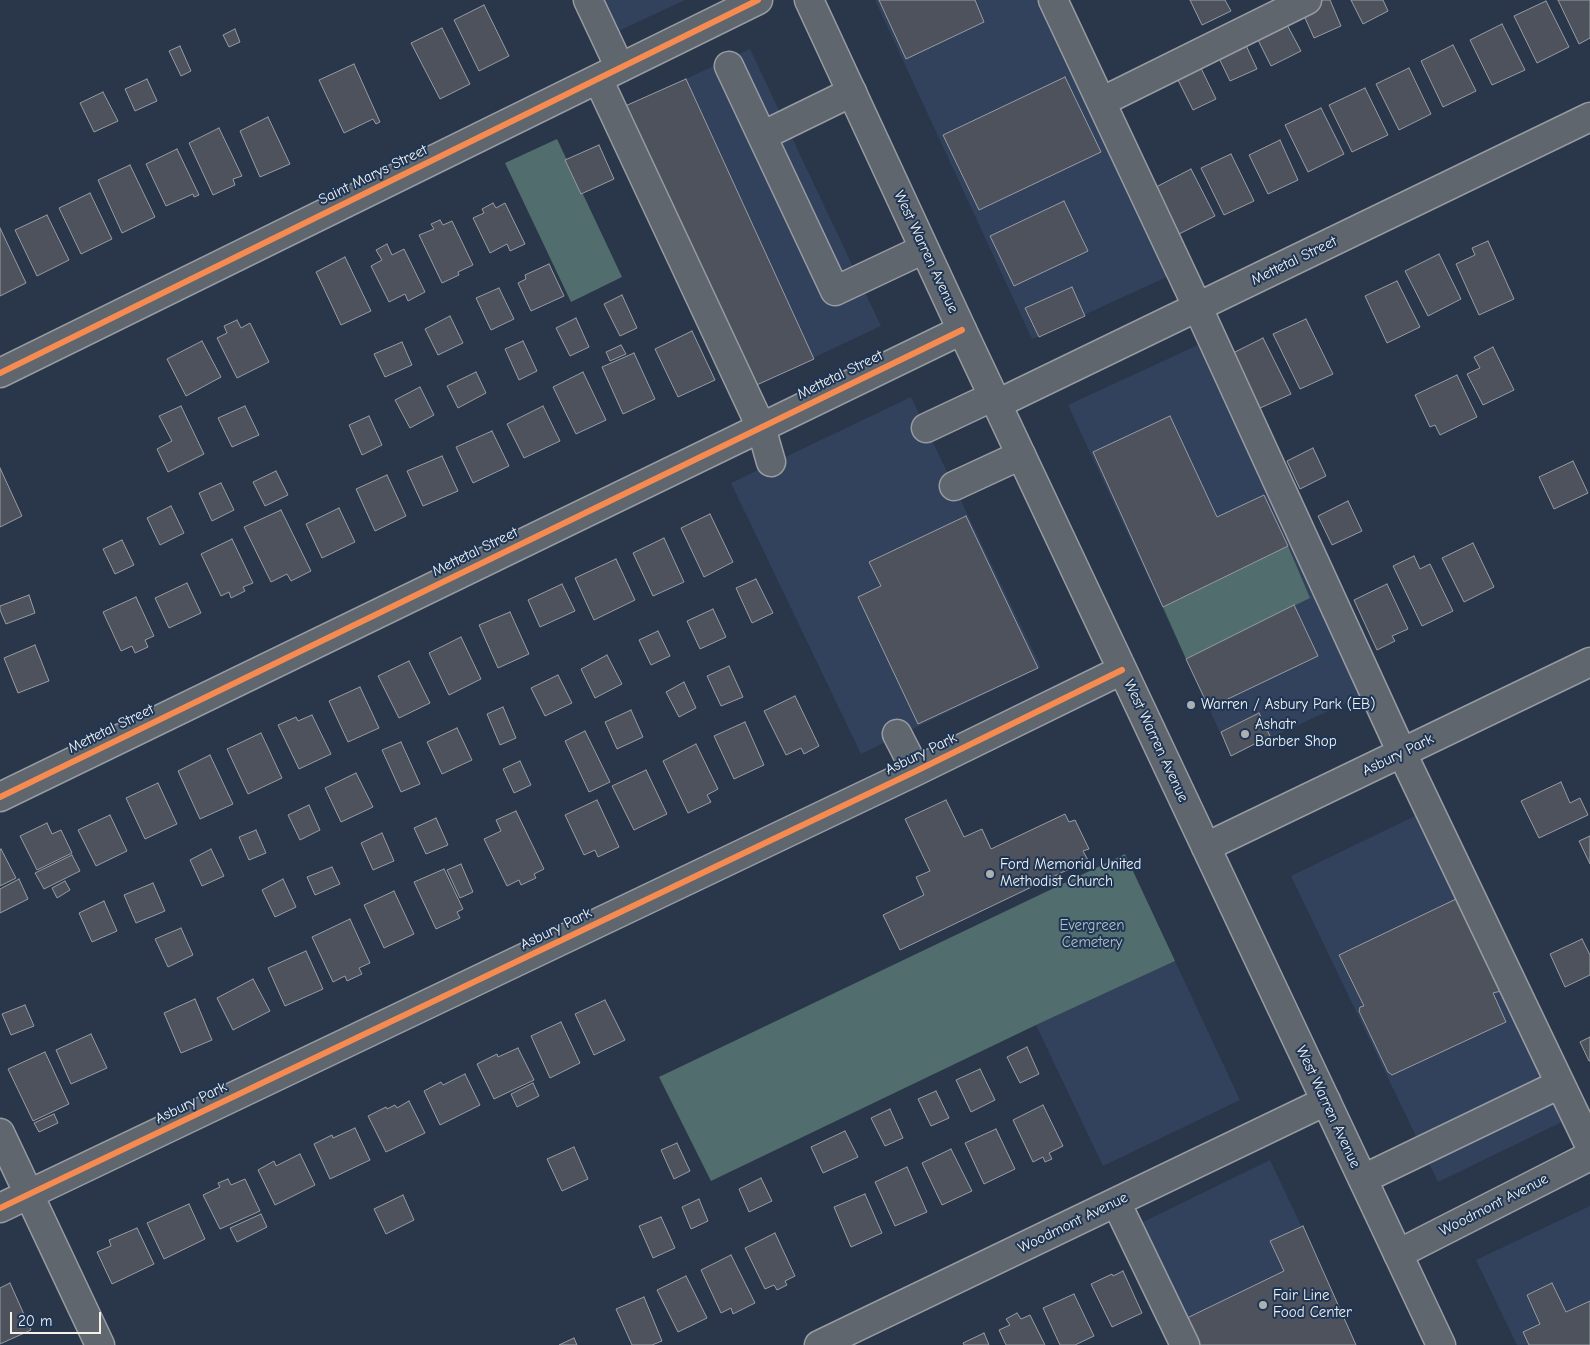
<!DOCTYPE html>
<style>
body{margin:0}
#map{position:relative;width:1590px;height:1345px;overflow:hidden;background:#2a374a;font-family:"Comic Neue",sans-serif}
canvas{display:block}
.scale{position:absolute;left:10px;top:1312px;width:91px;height:22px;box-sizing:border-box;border:2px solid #f4f1e8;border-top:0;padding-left:6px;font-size:15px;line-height:18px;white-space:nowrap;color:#f4f1e8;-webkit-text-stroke:4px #1d3557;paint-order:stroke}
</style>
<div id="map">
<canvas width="1590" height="1345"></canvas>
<div class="scale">20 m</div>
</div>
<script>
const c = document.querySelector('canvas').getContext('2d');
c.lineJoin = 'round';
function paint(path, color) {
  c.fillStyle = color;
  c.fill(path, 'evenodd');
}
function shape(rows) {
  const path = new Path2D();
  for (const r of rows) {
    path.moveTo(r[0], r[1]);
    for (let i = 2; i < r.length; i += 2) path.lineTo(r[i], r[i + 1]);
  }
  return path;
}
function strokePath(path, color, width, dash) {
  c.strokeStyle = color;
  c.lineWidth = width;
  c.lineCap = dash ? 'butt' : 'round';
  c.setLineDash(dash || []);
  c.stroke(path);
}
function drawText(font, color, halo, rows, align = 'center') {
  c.font = font + ' "Comic Neue",sans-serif';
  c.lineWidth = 4;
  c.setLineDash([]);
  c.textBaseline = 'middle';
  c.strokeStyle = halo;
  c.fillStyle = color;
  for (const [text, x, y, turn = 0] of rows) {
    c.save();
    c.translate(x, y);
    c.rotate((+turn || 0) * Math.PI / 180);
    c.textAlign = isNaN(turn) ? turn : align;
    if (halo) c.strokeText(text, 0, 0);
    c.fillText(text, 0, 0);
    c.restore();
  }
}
paint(shape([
 [596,0,685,0,612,34],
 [875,0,1044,0,1171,275,1032,339],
 [750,49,881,326,749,388,618,111],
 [1200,344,1363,695,1231,756,1068,405],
 [911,397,1041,667,861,754,731,483],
 [1417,815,1564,1121,1438,1182,1291,876],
 [1175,961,1240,1100,1103,1166,1036,1025],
 [1270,1160,1357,1345,1200,1345,1141,1223],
 [1590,1206,1590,1345,1517,1345,1476,1260]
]), '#32415c');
paint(shape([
 [557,139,622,277,571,302,505,163],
 [1288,546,1310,598,1186,659,1163,607],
 [1125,854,1175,961,1036,1025,711,1181,659,1077]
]), '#516d6d');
const building = shape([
 [879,0,975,0,984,22,906,59,879,0],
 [1190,0,1225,0,1231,11,1202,25,1190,0],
 [1322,0,1330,0,1341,26,1314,38,1301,9,1322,0],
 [1351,0,1383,0,1388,11,1363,24,1351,0],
 [1558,0,1590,0,1590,38,1579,44,1558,0],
 [1546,1,1569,47,1537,63,1514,16,1546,1],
 [484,5,509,56,479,71,454,20,484,5],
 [1285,21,1301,51,1271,66,1256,36,1285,21],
 [1502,24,1525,70,1492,85,1470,40,1502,24],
 [442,28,470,84,440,99,411,43,442,28],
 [235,29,240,42,229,47,223,35,235,29],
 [1243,39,1257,69,1230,81,1216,52,1243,39],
 [1453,45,1476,91,1443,107,1421,61,1453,45],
 [180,46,191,71,181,76,169,51,180,46],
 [1198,62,1216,99,1193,110,1175,74,1198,62],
 [354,64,380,122,376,124,373,119,344,133,319,80,354,64],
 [1409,68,1431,114,1399,130,1376,84,1409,68],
 [1065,77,1101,152,979,210,943,135,1065,77],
 [147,79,157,101,135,111,125,89,147,79],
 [686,79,814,359,750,388,623,107,686,79],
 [1365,88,1388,135,1352,152,1329,105,1365,88],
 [103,92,118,121,94,132,80,103,103,92],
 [1321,108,1344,154,1308,172,1285,125,1321,108],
 [268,117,290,164,260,177,240,131,268,117],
 [219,128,242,176,233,179,235,185,213,195,189,143,219,128],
 [1280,140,1298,180,1268,194,1249,155,1280,140],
 [599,145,614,179,581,194,565,160,599,145],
 [177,149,199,195,194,197,193,194,166,206,146,164,177,149],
 [1231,154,1254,201,1224,215,1201,168,1231,154],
 [130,165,155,217,122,233,98,180,130,165],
 [1191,169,1215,216,1179,234,1156,187,1191,169],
 [90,193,112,239,81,254,59,208,90,193],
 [1064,201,1088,251,1014,286,990,236,1064,201],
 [493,203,496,208,505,203,525,244,510,251,507,244,490,253,473,218,484,213,482,209,493,203],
 [47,215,69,260,37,276,15,230,47,215],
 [440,220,443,225,452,221,473,265,458,272,459,275,442,283,419,235,434,229,431,224,440,220],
 [0,228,26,283,0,296,0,228],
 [1488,241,1514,299,1479,315,1456,264,1475,255,1472,248,1488,241],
 [387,244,392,255,404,249,425,292,408,301,405,294,389,302,371,266,382,260,376,250,387,244],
 [1439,254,1461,299,1428,316,1405,271,1439,254],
 [345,257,371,311,341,325,316,272,345,257],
 [549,264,564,296,531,311,518,283,526,279,525,275,549,264],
 [1397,281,1420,327,1387,343,1365,296,1397,281],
 [1072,287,1085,316,1039,337,1025,308,1072,287],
 [499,288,514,319,491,330,476,298,499,288],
 [622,295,637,328,620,336,604,304,622,295],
 [450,316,463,343,438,355,425,329,450,316],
 [576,318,589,347,570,356,556,328,576,318],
 [1306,319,1333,374,1300,389,1273,334,1306,319],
 [237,320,241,328,250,323,269,362,237,378,217,338,227,333,224,326,237,320],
 [692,331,715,380,678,397,655,349,692,331],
 [1263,338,1291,394,1258,409,1231,354,1263,338],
 [202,341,221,377,186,396,167,359,202,341],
 [523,341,537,371,519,380,505,349,523,341],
 [402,342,412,365,385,377,374,354,402,342],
 [621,345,626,354,610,361,606,352,621,345],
 [1493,347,1514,390,1483,405,1467,374,1480,368,1474,357,1493,347],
 [634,353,655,399,623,414,602,367,634,353],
 [476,372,486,393,458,408,447,386,476,372],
 [583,372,606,420,576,434,553,387,583,372],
 [1457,375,1477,417,1440,435,1435,425,1430,427,1415,395,1457,375],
 [420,387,434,415,410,428,395,400,420,387],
 [181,406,204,454,168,472,157,449,172,441,159,416,181,406],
 [245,406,259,435,232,447,218,418,245,406],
 [543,406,560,441,524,458,507,424,543,406],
 [369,416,382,445,362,455,349,425,369,416],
 [1170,416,1217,517,1264,495,1288,546,1163,607,1093,452,1170,416],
 [492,431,509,466,473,483,456,447,492,431],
 [1313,448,1326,476,1300,489,1287,461,1313,448],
 [442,456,458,491,423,506,407,471,442,456],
 [1573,461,1588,493,1554,509,1539,477,1573,461],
 [0,468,22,516,0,527,0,468],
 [276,471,288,495,265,506,253,482,276,471],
 [387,475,406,516,375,531,356,489,387,475],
 [221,483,234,510,212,521,199,493,221,483],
 [1348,501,1362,531,1332,545,1318,516,1348,501],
 [171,506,184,533,160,545,147,518,171,506],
 [339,508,355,542,322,558,306,524,339,508],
 [281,510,311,571,291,581,287,574,271,582,244,527,281,510],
 [710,514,733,562,704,577,681,528,710,514],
 [966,516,1038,668,918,724,858,597,881,586,869,562,966,516],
 [664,538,684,582,653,596,633,553,664,538],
 [232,539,253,583,243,587,245,591,231,598,229,592,221,596,201,554,232,539],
 [122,540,134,565,115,574,103,549,122,540],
 [1473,543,1494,587,1464,602,1442,558,1473,543],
 [1414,556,1420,569,1430,564,1453,611,1422,626,1393,566,1414,556],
 [616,559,635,600,594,620,575,578,616,559],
 [756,579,773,613,752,623,736,588,756,579],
 [187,583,201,613,169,628,155,598,187,583],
 [562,584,575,611,540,627,528,600,562,584],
 [1387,584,1408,629,1392,636,1395,641,1377,650,1354,600,1387,584],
 [29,595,35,613,6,624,0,610,0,606,29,595],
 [136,597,154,636,145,640,148,647,135,653,132,646,121,651,103,612,136,597],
 [1294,605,1318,656,1209,708,1186,659,1294,605],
 [713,609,726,637,700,649,687,621,713,609],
 [510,612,529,654,498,668,479,625,510,612],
 [658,631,670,656,651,665,639,640,658,631],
 [461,637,481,679,449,695,429,653,461,637],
 [35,645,49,681,18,693,4,658,35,645],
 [607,655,622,684,595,698,581,669,607,655],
 [409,661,430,703,399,718,378,676,409,661],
 [729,666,743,697,721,706,707,676,729,666],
 [558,675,572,703,545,716,531,688,558,675],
 [684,682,696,708,679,717,666,692,684,682],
 [360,687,379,728,348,742,329,701,360,687],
 [795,696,819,746,804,754,801,748,786,755,764,711,795,696],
 [503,707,516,738,500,745,487,714,503,707],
 [631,710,643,737,617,749,605,722,631,710],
 [1259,713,1270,736,1231,756,1221,732,1259,713],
 [312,715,331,754,299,769,278,725,296,717,298,721,312,715],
 [745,722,764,765,734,779,714,736,745,722],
 [457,728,472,760,442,774,427,742,457,728],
 [585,731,610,782,589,792,565,741,585,731],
 [261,733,282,778,248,794,227,749,261,733],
 [401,742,420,784,401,792,382,750,401,742],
 [696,744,718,789,707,795,711,802,688,813,663,761,696,744],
 [210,755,233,804,200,819,178,771,210,755],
 [520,761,531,785,514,793,503,769,520,761],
 [646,770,667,814,634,830,612,786,646,770],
 [356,773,373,807,341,822,325,788,356,773],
 [1561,782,1570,803,1580,798,1588,815,1539,838,1521,801,1561,782],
 [158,783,177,824,145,839,126,798,158,783],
 [597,800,619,847,598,857,595,850,584,855,565,815,597,800],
 [946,800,964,837,982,829,991,849,1065,814,1069,822,1075,820,1089,849,1083,851,1088,860,900,950,883,915,924,895,916,877,930,871,905,819,946,800],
 [309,805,320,830,300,840,288,815,309,805],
 [516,811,544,869,534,874,536,878,521,885,519,880,507,886,484,839,501,831,496,820,516,811],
 [110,815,127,851,96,866,78,830,110,815],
 [436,818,448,845,426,854,414,828,436,818],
 [47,823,52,834,61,830,72,853,37,870,20,836,47,823],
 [256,830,266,853,249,860,239,837,256,830],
 [382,833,394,861,373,870,361,843,382,833],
 [1590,836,1590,864,1579,841,1590,836],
 [1,849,16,878,0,886,0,850,1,849],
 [211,849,224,876,202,886,190,860,211,849],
 [72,855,80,871,44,889,35,873,72,855],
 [461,864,473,892,460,898,447,870,461,864],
 [332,867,340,884,315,895,307,877,332,867],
 [444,869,463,909,457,912,460,918,436,929,414,882,444,869],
 [19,879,28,899,0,913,0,889,19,879],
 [283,879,296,907,275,917,262,890,283,879],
 [65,881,70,890,57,898,52,888,65,881],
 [153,883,165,911,136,923,124,895,153,883],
 [394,891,414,934,384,948,364,905,394,891],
 [1456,899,1501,991,1493,993,1506,1022,1392,1075,1388,1072,1359,1011,1360,1007,1364,1006,1339,955,1456,899],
 [104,901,117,931,92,942,79,913,104,901],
 [350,919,370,963,359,968,362,974,347,981,345,976,333,982,312,937,350,919],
 [181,928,193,955,168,967,155,939,181,928],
 [1582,939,1590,955,1590,975,1565,987,1550,954,1582,939],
 [306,951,323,989,285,1006,268,968,306,951],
 [253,979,270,1011,233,1030,217,998,253,979],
 [195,999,212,1040,181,1053,164,1013,195,999],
 [605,1000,625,1040,594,1055,575,1014,605,1000],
 [25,1005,34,1026,11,1035,2,1014,25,1005],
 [561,1022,580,1063,550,1078,531,1036,561,1022],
 [91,1034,107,1068,71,1084,56,1050,91,1034],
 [1590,1037,1590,1061,1589,1061,1580,1042,1590,1037],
 [1027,1047,1039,1074,1020,1083,1007,1057,1027,1047],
 [518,1048,534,1080,494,1099,477,1064,497,1054,498,1057,518,1048],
 [45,1052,69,1104,33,1121,8,1069,45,1052],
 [980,1069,995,1100,971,1112,956,1080,980,1069],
 [465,1074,480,1105,440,1125,424,1091,441,1082,443,1085,465,1074],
 [533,1083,539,1096,517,1107,511,1094,533,1083],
 [936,1091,949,1118,931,1126,918,1099,936,1091],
 [409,1101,425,1133,386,1152,368,1116,386,1107,387,1109,395,1105,397,1108,409,1101],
 [1043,1105,1063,1146,1049,1153,1052,1159,1045,1162,1043,1157,1033,1162,1013,1120,1043,1105],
 [890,1109,903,1138,885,1146,871,1118,890,1109],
 [54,1114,58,1123,39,1132,34,1123,54,1114],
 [355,1128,370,1160,330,1179,314,1144,332,1135,333,1138,355,1128],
 [996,1129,1015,1169,984,1184,965,1143,996,1129],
 [845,1131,858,1157,823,1173,811,1147,845,1131],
 [677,1143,690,1171,674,1179,661,1150,677,1143],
 [574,1147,588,1179,562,1191,547,1159,574,1147],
 [951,1149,972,1191,942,1205,922,1163,951,1149],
 [300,1154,315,1185,275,1205,258,1170,274,1161,276,1166,300,1154],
 [907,1167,927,1212,895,1226,875,1182,907,1167],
 [761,1178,772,1201,749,1212,739,1189,761,1178],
 [228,1179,231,1185,245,1179,260,1211,220,1229,203,1195,220,1187,218,1183,228,1179],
 [865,1194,882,1233,851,1247,834,1207,865,1194],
 [403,1195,414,1220,386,1234,374,1209,403,1195],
 [699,1199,708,1221,691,1229,682,1207,699,1199],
 [189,1204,205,1239,164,1259,147,1223,189,1204],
 [261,1214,267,1227,237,1242,230,1228,261,1214],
 [661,1217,675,1248,653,1258,639,1226,661,1217],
 [1303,1226,1356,1345,1200,1345,1187,1318,1284,1271,1270,1241,1303,1226],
 [137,1228,154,1264,112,1284,97,1252,111,1246,109,1240,137,1228],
 [775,1233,795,1276,785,1281,787,1285,777,1290,774,1285,765,1289,745,1248,775,1233],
 [731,1255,755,1303,733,1314,731,1308,721,1313,701,1270,731,1255],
 [1123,1271,1142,1313,1112,1327,1091,1284,1112,1274,1113,1276,1123,1271],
 [686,1276,707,1318,678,1332,657,1290,686,1276],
 [10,1283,31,1330,0,1344,0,1288,10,1283],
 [1552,1283,1566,1312,1590,1301,1590,1345,1529,1345,1523,1332,1540,1324,1527,1295,1552,1283],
 [1074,1294,1094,1336,1075,1345,1060,1345,1043,1308,1074,1294],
 [644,1297,662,1341,652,1345,632,1345,616,1309,644,1297],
 [1017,1313,1021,1319,1030,1315,1045,1345,1006,1345,999,1330,1010,1325,1006,1319,1017,1313],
 [984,1333,989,1345,964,1345,963,1343,984,1333],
 [574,1338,577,1345,559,1345,574,1338]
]);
paint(building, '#4d525d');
strokePath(building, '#979ca3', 1);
const minor = shape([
 [588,0,620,68],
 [1053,0,1198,308,1402,753,1590,1146],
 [729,66,762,136],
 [598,79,761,427,771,462],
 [852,92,762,136,835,291,924,249],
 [1101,102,1307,0],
 [0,373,758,0],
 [997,404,1590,117],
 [926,428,994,396],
 [954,486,1021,455],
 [897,734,916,771],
 [0,797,962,330],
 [1206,847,1590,662],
 [0,1133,100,1345],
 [1363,1179,1560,1084],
 [1116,1202,1185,1345],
 [0,1208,916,771,1122,670],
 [1398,1254,1590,1156],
 [819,1345,1326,1101]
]);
const major = shape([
 [809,0,962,330,1441,1345]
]);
strokePath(minor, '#979ca3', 31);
strokePath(major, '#979ca3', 31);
strokePath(minor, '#60666e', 28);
strokePath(major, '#60666e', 28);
strokePath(shape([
 [0,373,758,0],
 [0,797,962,330],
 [0,1208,916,771,1122,670]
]), '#f68b52', 6);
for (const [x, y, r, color] of [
 [1191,705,5,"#adb0b1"],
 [1245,734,5,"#adb0b1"],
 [990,874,5,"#adb0b1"],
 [1263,1305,5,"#adb0b1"]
]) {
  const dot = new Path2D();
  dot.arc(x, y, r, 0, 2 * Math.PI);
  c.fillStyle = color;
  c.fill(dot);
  strokePath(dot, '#1d3557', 2);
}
drawText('15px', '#f4f1e8', '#1d3557', [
 ["Saint Marys Street",373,175,-26],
 ["West Warren Avenue",926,252,65],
 ["Mettetal Street",1294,261,-26],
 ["Mettetal Street",840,375,-26],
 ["Mettetal Street",475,552,-26],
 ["Mettetal Street",111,729,-26],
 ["West Warren Avenue",1156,741,65],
 ["Asbury Park",921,754,-26],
 ["Asbury Park",1398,755,-26],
 ["Asbury Park",556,929,-26],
 ["Asbury Park",191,1103,-26],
 ["West Warren Avenue",1328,1107,65],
 ["Woodmont Avenue",1494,1205,-27],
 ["Woodmont Avenue",1073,1223,-26]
]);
drawText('15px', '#f4f1e8', '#1d3557', [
 ["Warren / Asbury Park (EB)",1201,705],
 ["Ashatr",1255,725],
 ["Barber Shop",1255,742],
 ["Ford Memorial United",1000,865],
 ["Methodist Church",1000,882],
 ["Fair Line",1273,1296],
 ["Food Center",1273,1313]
], 'left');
drawText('15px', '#b5bfb9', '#1d3557', [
 ["Evergreen",1092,926],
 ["Cemetery",1092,943]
]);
</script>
